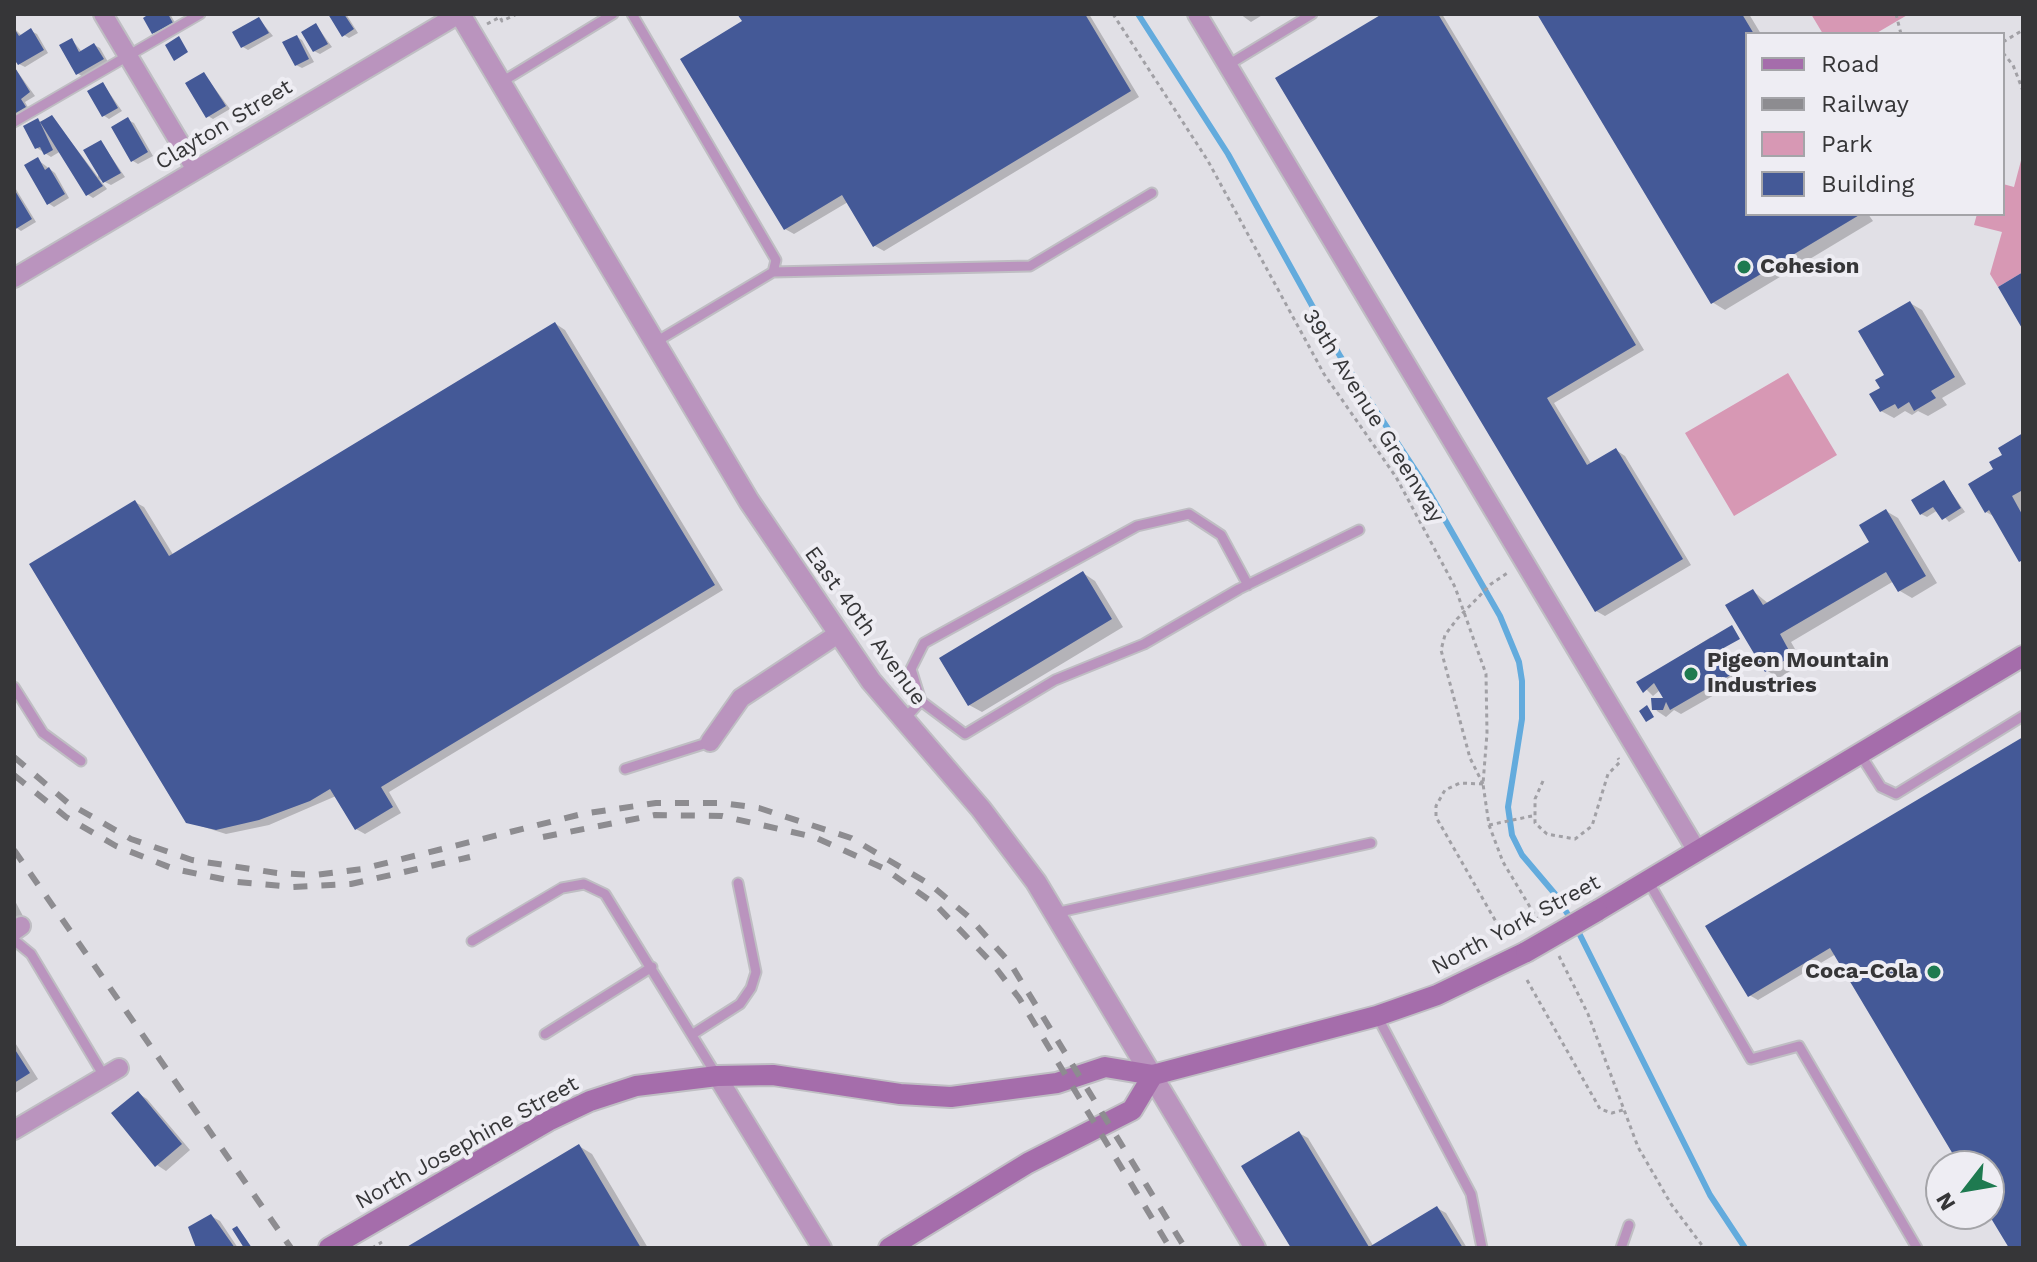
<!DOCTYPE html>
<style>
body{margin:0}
#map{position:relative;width:2037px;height:1262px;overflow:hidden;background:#e1e0e6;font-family:"Work Sans",sans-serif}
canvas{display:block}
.frame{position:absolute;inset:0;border:16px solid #363638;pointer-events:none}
.legend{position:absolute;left:1745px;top:32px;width:260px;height:184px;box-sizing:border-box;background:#eeedf3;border:2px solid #a4a4a8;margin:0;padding:10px 14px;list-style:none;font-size:24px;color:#363638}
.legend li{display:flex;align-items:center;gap:16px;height:40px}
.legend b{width:40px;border:2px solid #a4a4a8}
.north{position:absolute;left:1925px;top:1150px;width:80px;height:80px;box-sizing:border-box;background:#eeedf3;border:2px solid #a4a4a8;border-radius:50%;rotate:239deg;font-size:22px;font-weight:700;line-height:32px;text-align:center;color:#363638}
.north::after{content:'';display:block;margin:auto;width:28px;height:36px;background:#1e7a50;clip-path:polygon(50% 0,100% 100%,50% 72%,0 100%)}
</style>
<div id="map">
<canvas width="2037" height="1262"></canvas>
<div class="frame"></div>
<ul class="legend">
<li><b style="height:10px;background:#a56dab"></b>Road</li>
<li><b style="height:10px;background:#8d8c90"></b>Railway</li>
<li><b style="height:22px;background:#d798b4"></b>Park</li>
<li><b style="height:22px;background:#445997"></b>Building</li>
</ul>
<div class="north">N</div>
</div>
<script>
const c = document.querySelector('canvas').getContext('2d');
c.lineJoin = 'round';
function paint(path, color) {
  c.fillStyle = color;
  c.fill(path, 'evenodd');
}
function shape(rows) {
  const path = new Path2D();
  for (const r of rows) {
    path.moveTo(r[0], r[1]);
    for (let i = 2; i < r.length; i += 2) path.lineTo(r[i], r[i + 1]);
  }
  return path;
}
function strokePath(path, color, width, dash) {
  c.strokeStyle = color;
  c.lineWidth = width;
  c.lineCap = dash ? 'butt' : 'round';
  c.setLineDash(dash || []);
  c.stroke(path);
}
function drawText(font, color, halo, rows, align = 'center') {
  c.font = font + ' "Work Sans",sans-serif';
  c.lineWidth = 8;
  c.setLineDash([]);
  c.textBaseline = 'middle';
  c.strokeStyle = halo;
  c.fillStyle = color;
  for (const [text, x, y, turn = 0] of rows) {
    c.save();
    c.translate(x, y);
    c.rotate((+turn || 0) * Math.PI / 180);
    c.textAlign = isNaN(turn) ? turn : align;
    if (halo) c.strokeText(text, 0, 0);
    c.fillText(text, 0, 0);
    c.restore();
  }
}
paint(shape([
 [1811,14,1909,14,1875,34,1823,34],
 [2023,153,2023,272,1998,287,1990,274,2002,232,1974,225,1977,214,2003,214,2003,184,2014,187],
 [1788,373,1837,455,1734,516,1685,433]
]), '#d798b4');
paint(shape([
 [153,14,170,14,177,26,159,36,154,33],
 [330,14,346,14,358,33,349,38,344,35],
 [740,14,1089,14,1139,97,884,251,875,246,848,202,794,234,785,229,745,22],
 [1240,14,1264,14,1251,22],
 [1386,14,1442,14,1644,350,1554,403,1592,465,1616,450,1625,456,1691,565,1605,616,1596,611],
 [1540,14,1749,14,1761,34,1747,34,1747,214,1868,214,1873,221,1725,310,1712,302],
 [259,19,273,36,248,50,243,47],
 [316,25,332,47,320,54,314,51],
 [14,28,22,36,31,31,37,34,48,53,25,67,19,64,14,56],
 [297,37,302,40,314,62,302,68,296,65],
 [72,40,82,52,94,45,100,48,108,62,83,77,77,73],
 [14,67,35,96,25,102,30,111,20,117,14,114],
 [204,74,230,109,213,119,208,116],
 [103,84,122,111,109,119,103,115],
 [52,117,98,177,101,142,125,177,111,185,99,179,107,189,93,198,87,194,61,151,51,157,37,148,26,127],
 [128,120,134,123,153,156,138,164,133,161],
 [38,160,55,173,69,198,54,207,48,203],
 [14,186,36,222,21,231,14,226],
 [1910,303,1922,310,1966,384,1942,398,1947,405,1928,416,1918,411,1912,415,1905,411,1894,418,1881,411,1882,389],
 [556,324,565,330,723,590,389,792,401,813,365,834,356,829,336,796,269,825,226,834,188,822,135,502,144,507,174,556],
 [2023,435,2023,562,1995,517,1986,512,1996,470],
 [1944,482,1965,512,1949,522,1938,510,1927,517,1921,514],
 [1886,511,1898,518,1937,583,1912,598,1900,591,1894,581,1791,642,1803,663,1779,678,1766,670,1753,591,1769,604,1872,543],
 [1083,573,1095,581,1123,627,982,712,969,705],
 [1711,637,1723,646,1742,679,1718,642,1713,642,1737,682,1681,714,1674,710,1666,717,1657,711,1652,702,1659,698,1669,704,1660,690,1653,696,1639,682],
 [2023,739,2023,1248,2011,1248,1989,1211,1989,1166,1962,1166,1836,954,1758,1000,1749,995],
 [14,899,23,916,14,921],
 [14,1041,38,1079,14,1094],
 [138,1093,147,1099,190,1150,166,1171,157,1165],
 [1299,1133,1308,1138,1374,1247,1437,1208,1446,1213,1467,1248,1293,1248],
 [579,1146,592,1154,648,1248,410,1248],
 [211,1216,220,1221,238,1248,198,1248]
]), '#0003');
strokePath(shape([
 [1138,14,1228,154,1340,356,1425,485,1500,616,1519,662,1522,681,1522,719,1508,807,1512,835,1522,855,1555,894,1577,929,1710,1195,1745,1248]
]), '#63abdd', 6);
paint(shape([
 [149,14,168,14,173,23,152,34,143,18],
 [328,14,344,14,354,29,342,37],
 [737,14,1085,14,1131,91,873,247,842,195,784,230,680,59,742,21],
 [1382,14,1438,14,1636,345,1547,398,1587,465,1616,448,1683,559,1595,612,1275,78],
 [1537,14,1742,14,1754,34,1747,34,1747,214,1861,214,1711,304],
 [259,17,269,33,241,48,232,32],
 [316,23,328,44,313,52,301,32],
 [14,28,19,36,31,28,44,50,18,65,14,59],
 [297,35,309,59,295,66,282,42],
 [179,36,188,52,174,61,165,45],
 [72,38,79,52,94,43,104,59,76,75,59,45],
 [14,66,30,92,21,99,26,107,14,114],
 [204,72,226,106,206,118,185,83],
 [103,82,118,108,102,117,87,91],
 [52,115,103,186,86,196,40,122],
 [128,117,148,152,131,162,111,127],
 [38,118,53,150,44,155,40,147,35,149,23,126],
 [101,140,121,173,103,183,83,150],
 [38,157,45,170,49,167,65,194,47,205,24,165],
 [14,189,32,219,14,230],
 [2023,272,2023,330,1998,287],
 [1910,301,1955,377,1931,391,1936,398,1914,411,1909,402,1898,409,1895,404,1880,412,1869,394,1880,388,1875,380,1884,375,1858,331],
 [555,322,715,585,381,787,393,807,355,830,330,789,310,801,259,820,216,830,186,823,29,564,135,500,169,556],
 [2023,433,2023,494,2021,491,2012,496,2023,516,2023,560,2019,562,1989,510,1985,513,1968,484,1993,469,1989,462,2002,455,1998,448],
 [1944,480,1961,508,1942,520,1933,507,1920,515,1911,500],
 [1886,509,1926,576,1898,592,1886,572,1780,634,1792,656,1765,672,1725,605,1753,589,1763,605,1869,542,1859,525],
 [1083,571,1112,619,968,706,939,658],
 [1732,625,1740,639,1720,650,1734,673,1670,710,1666,702,1663,710,1652,710,1651,698,1663,698,1654,683,1643,693,1636,682],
 [1647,705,1654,717,1646,722,1639,711],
 [2023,737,2023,1248,2009,1248,1989,1215,1989,1166,1960,1166,1830,948,1748,997,1705,926],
 [14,1048,30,1073,14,1083],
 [138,1091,182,1144,155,1167,111,1113],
 [1299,1131,1369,1247,1437,1206,1463,1248,1291,1248,1241,1166],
 [579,1144,641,1248,405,1248],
 [211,1214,235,1248,196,1248,188,1227],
 [237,1226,252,1248,244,1248,232,1229]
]), '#445997');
const service = shape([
 [632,14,776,260,773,272,654,343],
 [1228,65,1312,14],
 [500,83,613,14],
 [14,122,200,14],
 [773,272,1030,266,1152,193],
 [14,687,43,733,81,761],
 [921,701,965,734,1055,680,1144,644,1239,589,1359,530],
 [903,721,921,701,911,669,924,643,1137,526,1189,514,1221,535,1248,585],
 [1860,754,1881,787,1896,794,2023,716],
 [625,769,710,742],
 [1648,881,1751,1059,1799,1046,1917,1248],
 [1055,913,1371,843],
 [14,940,31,954,104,1076],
 [472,941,562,888,584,884,605,894,717,1076],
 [1377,1016,1471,1194,1482,1248],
 [545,1034,652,967],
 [693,1034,740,1004,751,988,756,972,738,883],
 [1621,1248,1629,1225]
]);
const minor = shape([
 [103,14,196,170],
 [1197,14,1697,851],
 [14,278,459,14],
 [710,742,741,698,838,634],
 [14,931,21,926],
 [717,1076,822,1248],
 [14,1130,119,1068]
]);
const tertiary = shape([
 [460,14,749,501,871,681,981,809,1036,882,1255,1248]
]);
const secondary = shape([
 [1597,911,2023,656],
 [329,1248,548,1121,590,1101,636,1086,717,1076,773,1075,900,1094,951,1097,1057,1083,1105,1067,1153,1075],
 [889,1248,1028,1163,1132,1110,1153,1075,1377,1016,1437,995,1526,952]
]);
strokePath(service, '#bfbec3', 13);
strokePath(minor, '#bfbec3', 22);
strokePath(tertiary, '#bfbec3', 24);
strokePath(secondary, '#bfbec3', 24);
strokePath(shape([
 [1113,14,1208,161,1324,374,1396,477,1455,587,1486,674,1487,733,1483,784,1489,825,1503,862,1539,922],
 [1896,14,1901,34],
 [487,24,500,17,502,21,517,14],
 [2003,42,2023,30],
 [2003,53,2013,65,2023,91],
 [1543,781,1535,799,1535,823,1547,834,1575,839,1592,826,1608,774,1620,762,1618,758],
 [1483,784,1470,758,1441,650,1445,635,1457,619,1491,584,1509,572],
 [1483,784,1460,783,1445,790,1436,806,1436,817,1503,934],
 [1489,825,1532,816],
 [1559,956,1588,1014,1638,1147,1671,1204,1704,1248],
 [1527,980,1600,1109,1612,1113,1623,1110],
 [372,1248,382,1242]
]), '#a1a0a5', 3, [4, 4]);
strokePath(service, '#ba94be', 9);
strokePath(minor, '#ba94be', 18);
strokePath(tertiary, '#ba94be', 20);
strokePath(secondary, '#a56dab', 20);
strokePath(shape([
 [14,757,68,803,131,839,192,860,277,873,315,875,362,869,582,814,656,803,722,803,759,808,851,838,931,885,970,918,1010,963,1185,1248],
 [14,775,66,817,116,846,174,869,237,882,293,887,351,884,470,857],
 [543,837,655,815,722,816,814,837,885,869,935,904,992,963,1019,998,1170,1248],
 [14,850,291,1248]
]), '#8d8c90', 6, [14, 14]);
const secondaryBridge = shape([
 [1526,952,1597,911]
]);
strokePath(secondaryBridge, '#bfbec3', 24, []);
strokePath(secondaryBridge, '#a56dab', 20);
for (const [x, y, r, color] of [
 [1744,267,8,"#1e7a50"],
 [1691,674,8,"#1e7a50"],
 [1934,972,8,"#1e7a50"]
]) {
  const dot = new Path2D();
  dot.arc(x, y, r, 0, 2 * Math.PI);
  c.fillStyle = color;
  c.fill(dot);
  strokePath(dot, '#eeedf3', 3);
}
drawText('22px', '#363638', '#eeedf3', [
 ["Clayton Street",224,125,-31],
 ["39th Avenue Greenway",1373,416,58],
 ["East 40th Avenue",865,626,54],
 ["North York Street",1516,925,-28],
 ["North Josephine Street",467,1143,-29]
]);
drawText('bold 22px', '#363638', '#eeedf3', [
 ["Cohesion",1760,267],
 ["Pigeon Mountain",1707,661],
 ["Industries",1707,686],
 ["Coca-Cola",1918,972,"right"]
], 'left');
</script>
